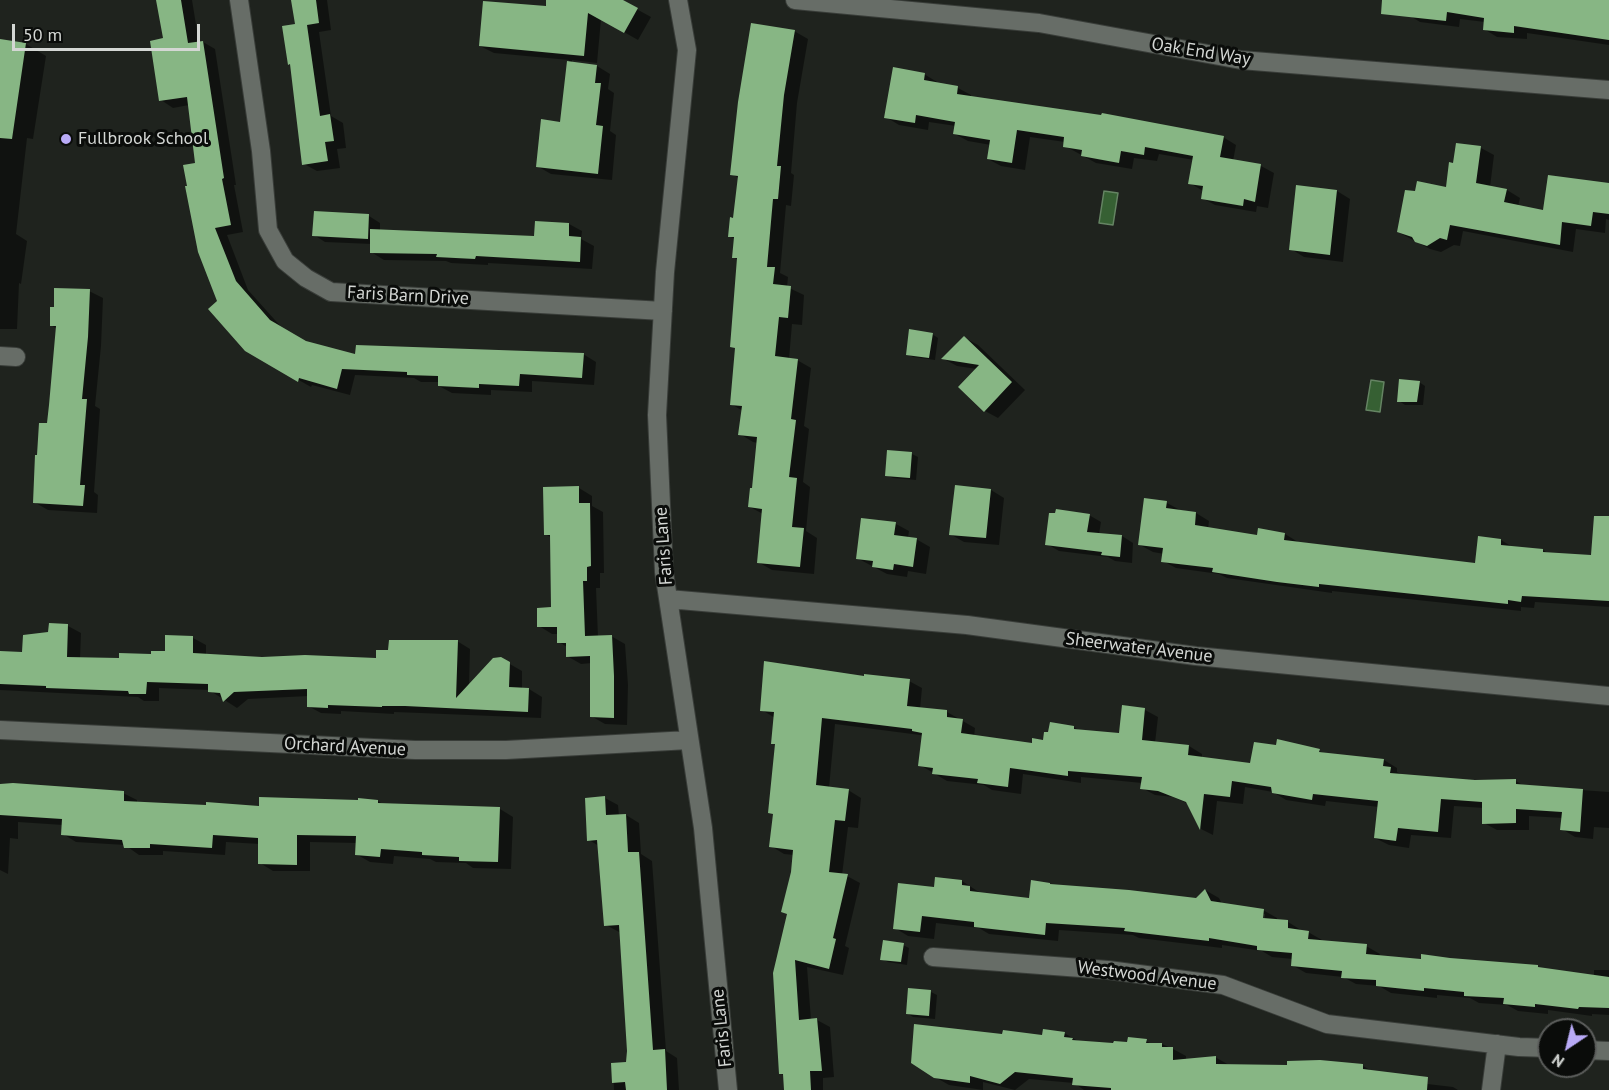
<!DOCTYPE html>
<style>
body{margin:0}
#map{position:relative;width:1609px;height:1090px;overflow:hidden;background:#1f231e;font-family:"PT Sans",sans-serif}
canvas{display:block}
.north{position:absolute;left:1537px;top:1018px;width:60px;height:60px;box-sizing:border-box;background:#0a0c0a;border:2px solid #5b5d5b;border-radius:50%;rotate:215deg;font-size:16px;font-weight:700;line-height:24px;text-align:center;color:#d4d7d4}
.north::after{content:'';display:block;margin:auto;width:21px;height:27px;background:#b9abf7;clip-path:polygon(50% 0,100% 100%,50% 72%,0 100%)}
.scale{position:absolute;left:12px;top:24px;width:188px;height:27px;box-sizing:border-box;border:3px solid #d4d7d4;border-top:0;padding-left:8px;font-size:18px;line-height:21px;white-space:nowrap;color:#d4d7d4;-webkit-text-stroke:4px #0a0c0a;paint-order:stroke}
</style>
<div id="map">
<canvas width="1609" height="1090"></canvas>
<div class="north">N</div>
<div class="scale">50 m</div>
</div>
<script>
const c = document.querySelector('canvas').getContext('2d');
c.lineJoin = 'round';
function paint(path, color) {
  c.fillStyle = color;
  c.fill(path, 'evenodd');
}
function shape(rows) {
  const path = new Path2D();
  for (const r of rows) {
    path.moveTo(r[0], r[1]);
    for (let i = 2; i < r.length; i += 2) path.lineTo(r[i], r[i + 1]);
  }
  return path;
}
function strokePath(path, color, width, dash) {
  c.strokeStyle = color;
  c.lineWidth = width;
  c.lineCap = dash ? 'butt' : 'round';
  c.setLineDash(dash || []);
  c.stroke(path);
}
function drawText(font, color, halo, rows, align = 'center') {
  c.font = font + ' "PT Sans",sans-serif';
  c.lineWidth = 6;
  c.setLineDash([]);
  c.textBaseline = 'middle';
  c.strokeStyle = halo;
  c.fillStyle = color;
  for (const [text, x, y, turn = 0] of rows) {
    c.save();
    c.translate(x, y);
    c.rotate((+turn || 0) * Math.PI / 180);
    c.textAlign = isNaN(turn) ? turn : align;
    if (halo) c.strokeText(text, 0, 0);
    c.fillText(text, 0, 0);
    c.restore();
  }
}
const water = shape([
 [1104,191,1118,193,1113,225,1099,223,1104,191],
 [1371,380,1384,382,1380,412,1366,410,1371,380]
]);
paint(water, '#366033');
strokePath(water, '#658463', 1.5);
paint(shape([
 [158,0,192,0,199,43,203,42,215,49,236,185,234,185,243,232,227,235,248,290,283,329,306,342,357,356,583,354,596,362,594,385,532,381,532,392,491,390,491,395,452,393,439,386,440,382,421,382,414,378,355,375,350,395,312,385,311,387,246,350,219,301,189,105,173,108,161,100,165,39],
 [293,0,327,0,331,30,319,32,331,116,343,123,346,148,337,149,340,168,317,171,304,164,291,65,289,64,296,25],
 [548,0,620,0,651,17,638,40,601,19,597,63,572,60,572,63,597,66,610,74,608,89,614,93,610,131,616,135,612,180,551,174,537,166,562,123,569,60,494,53,480,46,547,8],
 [1408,0,1609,0,1609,45,1527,33,1527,39,1497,37,1484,29,1485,22,1460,19,1459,27,1420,22,1407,14],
 [794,31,808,39,797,103,791,173,794,175,791,206,786,205,780,273,788,277,787,287,804,295,802,325,792,324,789,359,797,360,811,368,804,426,809,429,803,482,810,487,806,531,817,538,814,574,772,570,758,562,763,514,750,507,754,490,758,443,753,442,740,434,743,411,731,404,737,349,731,346,738,260,733,257,735,239,729,236,735,220,740,179,732,174],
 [0,40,26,44,46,56,33,139,27,138,16,234,27,241,21,284,19,283,17,329,0,329],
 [924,74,937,82,937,84,958,88,971,95,971,97,1223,137,1236,145,1233,161,1261,166,1274,173,1268,208,1257,206,1256,212,1215,205,1202,198,1203,191,1190,183,1194,160,1159,154,1157,161,1134,158,1132,169,1096,163,1065,146,1065,142,1030,137,1025,170,1001,166,988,159,991,145,968,141,955,134,956,126,929,122,928,130,899,125,886,117],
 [1481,148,1494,155,1490,187,1507,190,1520,198,1518,206,1545,211,1609,185,1609,220,1606,219,1605,233,1576,229,1573,252,1463,231,1460,246,1454,245,1441,252,1430,249,1398,232,1417,193,1447,189,1455,165],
 [1337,191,1350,199,1343,262,1304,257,1291,249],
 [369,216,380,223,380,231,536,238,537,222,569,224,582,231,581,239,594,246,592,269,488,263,488,265,451,263,446,261,384,260,371,252,372,244,325,242,314,235],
 [89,291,103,298,101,346,95,406,100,409,94,492,98,495,97,513,48,510,34,502,48,425,57,329,51,325],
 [932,334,938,338,935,360,913,357,907,354],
 [965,338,978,345,1025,390,998,418,985,411,977,369,957,366,944,359],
 [1419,382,1425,386,1423,405,1405,405,1399,401],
 [912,454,918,457,916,480,893,478,886,475],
 [579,488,592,496,592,506,603,512,604,573,600,573,600,588,596,588,598,637,611,636,625,644,628,685,627,725,605,724,591,716,592,663,581,664,567,656,567,647,559,642,558,634,552,634,539,626,553,609,552,538,545,534],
 [991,490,1004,498,999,545,964,542,950,534],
 [1167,503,1180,510,1196,513,1209,521,1208,529,1258,536,1259,530,1285,534,1298,542,1476,564,1501,540,1514,548,1543,550,1549,554,1592,557,1609,542,1609,607,1535,602,1534,608,1521,607,1521,611,1332,591,1332,593,1227,578,1219,574,1176,568,1163,561,1164,554,1153,552,1140,545],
 [1089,515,1101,522,1099,534,1122,536,1133,543,1132,563,1115,561,1108,557,1059,551,1047,544],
 [896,524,909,531,908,538,916,539,930,547,926,574,908,571,907,577,887,574,857,558],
 [68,626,81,633,80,659,120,660,152,656,166,653,193,638,206,645,206,656,262,659,377,659,457,641,470,649,469,686,501,659,522,671,522,689,529,689,542,697,541,718,420,713,394,712,394,714,341,711,341,714,321,713,308,706,309,696,248,699,237,708,209,690,159,688,159,701,144,701,138,697,0,690,0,652,24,654,50,634],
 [865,677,909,681,922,688,920,709,947,712,975,728,974,737,1033,745,1074,727,1080,731,1120,734,1145,710,1158,717,1155,743,1189,746,1202,754,1202,758,1252,764,1319,751,1326,754,1384,760,1397,768,1397,772,1403,775,1475,781,1516,781,1524,786,1609,792,1609,828,1594,827,1593,839,1575,837,1562,829,1563,818,1529,816,1529,830,1497,830,1484,823,1484,808,1454,806,1451,838,1411,835,1409,848,1389,845,1375,838,1379,807,1326,801,1325,806,1286,800,1273,792,1245,787,1243,804,1217,801,1213,835,1201,829,1189,804,1173,797,1155,795,1142,788,1142,783,1081,777,1081,783,1023,774,1021,794,992,790,984,785,947,781,920,765,923,736,920,735,835,724,829,788,848,790,861,798,858,828,848,827,842,875,847,876,860,883,845,946,849,948,843,975,807,967,811,1020,817,1020,830,1027,834,1077,823,1078,823,1090,786,1090,785,1076,780,1073,788,915,794,855,784,854,771,846,775,815,769,812,776,745,772,743,775,718,762,710],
 [0,785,123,793,137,800,137,804,260,807,378,801,384,805,500,809,513,817,511,869,473,868,466,863,436,862,430,859,394,856,393,864,370,862,356,854,357,843,310,842,310,871,273,871,260,863,260,844,226,842,225,855,163,851,163,855,139,855,125,845,76,842,63,834,63,825,18,822,18,839,10,838,8,874,0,870],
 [605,798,618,805,619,816,626,815,639,823,641,854,652,861,666,1051,677,1058,679,1090,614,1090,613,1064,628,1063,621,933,606,925,599,846,589,840],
 [962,881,982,894,1031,899,1053,886,1196,900,1205,890,1219,898,1222,904,1263,910,1277,918,1277,921,1288,922,1301,930,1301,931,1308,932,1322,940,1321,942,1366,946,1380,954,1379,956,1538,967,1542,969,1594,976,1594,970,1609,970,1609,1015,1592,1014,1592,1016,1548,1010,1548,1014,1518,1011,1507,1005,1479,1003,1470,998,1437,995,1437,998,1391,993,1379,986,1356,984,1343,977,1306,973,1292,965,1293,959,1272,957,1262,951,1222,945,1222,948,1139,938,1133,935,1059,930,1058,941,989,934,979,928,936,923,934,939,908,936,895,928,935,888],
 [1262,914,1265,914,1264,926],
 [903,945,909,948,907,965,888,962,882,959],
 [931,992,937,995,935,1019,913,1017,907,1013],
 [1064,1033,1078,1041,1129,1044,1146,1041,1152,1044,1162,1044,1173,1049,1186,1056,1186,1060,1215,1057,1229,1065,1363,1066,1374,1072,1419,1083,1453,1087,1458,1090,1084,1090,1074,1083,1029,1079,1015,1090,983,1082,983,1090,949,1085,935,1077,1004,1036,1044,1037]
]), '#0007');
paint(shape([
 [156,0,181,0,188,43,203,41,224,178,222,179,231,225,215,228,236,281,270,320,306,341,355,354,356,345,584,353,582,378,520,374,519,386,479,384,479,388,438,386,438,376,407,375,407,372,342,369,337,389,299,378,298,382,245,351,208,309,217,301,198,252,185,186,187,186,183,165,195,163,187,97,159,101,150,41,163,38],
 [291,0,316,0,319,23,307,25,320,116,330,114,334,141,325,142,328,161,302,165,290,64,288,65,282,26,295,24],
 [546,0,623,0,638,8,624,33,588,13,584,56,479,46,483,1,546,6],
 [1382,0,1609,0,1609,40,1514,26,1514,33,1483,30,1484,18,1447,12,1446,21,1381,14],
 [751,23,795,30,784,95,777,166,781,166,778,199,773,199,767,267,775,267,773,284,791,286,788,318,779,317,775,356,798,359,791,419,796,420,789,477,797,478,792,527,804,528,800,567,757,563,762,509,748,507,750,488,752,488,757,437,738,435,742,406,730,405,735,348,730,347,737,258,732,258,734,237,728,237,730,217,733,218,738,176,730,175,738,102],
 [0,39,26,43,12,139,0,138],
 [567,61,597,65,595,83,601,83,596,125,603,126,598,174,536,167,541,119,560,122],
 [893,67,925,73,924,80,958,86,957,94,1101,115,1102,113,1224,136,1220,157,1261,164,1255,202,1244,199,1243,206,1201,199,1203,186,1188,184,1193,156,1145,147,1144,155,1121,151,1119,163,1081,156,1082,150,1063,147,1064,137,1017,130,1012,163,987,159,990,140,953,134,955,122,916,115,915,123,884,118],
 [1456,143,1481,146,1476,183,1507,189,1504,202,1543,210,1548,175,1609,183,1609,214,1593,212,1591,226,1562,222,1560,245,1450,225,1447,240,1440,238,1427,246,1415,242,1412,237,1397,232,1405,190,1415,191,1417,181,1446,187,1449,162,1453,163],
 [1296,185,1337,190,1330,255,1289,250],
 [314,211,369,214,368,239,312,236],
 [535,221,569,223,569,236,581,237,580,262,476,256,475,259,436,257,437,254,370,253,370,229,534,236],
 [54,288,90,289,88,337,82,399,87,399,80,485,85,485,83,506,33,503,35,455,37,455,39,423,47,423,49,405,56,326,50,326,50,307,54,307],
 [909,329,933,333,929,358,906,355],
 [964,336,1012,382,984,412,958,387,979,365,941,359],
 [1399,379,1420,381,1417,402,1397,402],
 [887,450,912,452,910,478,885,476],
 [955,485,991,489,986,538,949,535],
 [579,486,579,503,590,503,591,566,587,567,587,581,583,581,585,636,612,635,614,676,614,718,590,717,590,656,566,657,566,643,557,643,557,627,537,627,537,608,551,607,550,535,544,535,543,487],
 [1144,498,1167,501,1166,508,1196,512,1195,525,1257,535,1258,528,1285,533,1284,540,1475,563,1478,536,1501,539,1501,545,1543,549,1543,552,1591,555,1594,516,1609,516,1609,601,1522,596,1521,602,1508,600,1508,604,1319,584,1319,587,1277,582,1212,572,1213,568,1161,562,1163,548,1138,545],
 [1056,509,1090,514,1087,532,1122,535,1120,557,1101,555,1102,552,1045,545,1049,513,1055,513],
 [861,518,896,522,894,535,917,538,913,567,894,564,893,570,872,567,873,561,856,559],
 [49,623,68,624,67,657,119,658,119,653,151,654,151,651,165,651,165,635,193,636,193,653,262,657,305,655,376,658,376,650,388,650,389,640,458,640,456,698,493,658,501,657,510,662,509,687,529,688,528,712,405,706,382,706,382,707,328,705,328,708,307,707,307,689,234,692,223,702,220,693,208,692,208,684,147,682,146,694,129,694,128,691,46,688,46,686,0,684,0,651,22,652,23,635,48,632],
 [764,661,864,676,864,674,910,679,907,706,947,710,947,717,963,719,961,733,1032,743,1032,738,1043,740,1044,732,1048,732,1050,722,1074,726,1074,729,1119,733,1122,705,1145,708,1142,740,1189,745,1188,755,1250,763,1254,742,1276,745,1277,739,1320,749,1319,752,1384,759,1383,766,1391,767,1390,773,1475,780,1516,779,1516,784,1583,789,1580,832,1560,830,1562,812,1516,809,1516,823,1482,824,1482,802,1441,799,1438,832,1398,828,1396,841,1374,838,1378,801,1313,794,1312,800,1272,793,1271,787,1232,781,1230,797,1204,794,1200,830,1186,802,1158,791,1140,789,1142,777,1068,771,1068,776,1010,768,1008,787,977,783,978,779,932,774,933,768,918,766,922,733,912,731,912,729,822,718,816,785,849,789,845,821,835,820,829,872,848,874,833,938,836,939,829,969,795,960,799,1020,817,1018,822,1071,810,1071,811,1090,784,1090,783,1074,779,1074,773,973,787,914,781,912,791,872,793,850,769,847,773,814,768,813,775,744,771,744,774,712,760,711],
 [13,783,124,791,124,801,206,805,206,802,259,806,259,797,358,800,358,798,378,800,378,803,500,807,498,862,459,861,459,857,422,855,422,852,381,849,380,857,355,855,356,836,297,835,297,865,258,864,258,838,213,835,212,848,150,844,150,848,124,848,122,840,61,835,62,819,0,815,0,784],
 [605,796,606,815,626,814,628,852,639,852,653,1050,665,1049,667,1090,626,1090,625,1082,612,1083,611,1063,626,1062,627,1051,619,925,604,926,597,840,587,841,585,798],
 [935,877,962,880,962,885,970,886,970,891,1029,898,1031,880,1050,883,1050,884,1129,890,1196,898,1205,889,1211,901,1264,909,1263,918,1288,920,1288,928,1309,931,1308,939,1367,944,1366,954,1421,959,1421,954,1450,958,1538,965,1538,967,1609,977,1609,1008,1579,1007,1578,1009,1535,1004,1535,1007,1503,1004,1504,998,1464,996,1464,992,1424,988,1424,991,1376,986,1376,980,1341,978,1342,971,1291,966,1292,953,1257,950,1257,946,1209,938,1209,941,1124,931,1125,928,1046,923,1045,935,974,927,974,922,922,916,920,932,893,929,898,883,934,887],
 [883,940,904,943,901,962,880,960],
 [908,988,931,990,929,1016,906,1014],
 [914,1024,1002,1034,1003,1030,1042,1035,1043,1029,1065,1032,1064,1037,1073,1038,1072,1040,1113,1043,1114,1041,1127,1042,1128,1037,1147,1039,1146,1043,1162,1043,1162,1047,1173,1047,1173,1060,1216,1056,1216,1064,1287,1065,1287,1061,1320,1060,1363,1064,1363,1069,1428,1077,1427,1090,1111,1090,1111,1088,1072,1085,1073,1078,1015,1072,1000,1084,970,1076,970,1083,934,1078,911,1063]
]), '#87b684');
const street = shape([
 [239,0,261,151,268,230,285,261,306,278,331,292,663,311],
 [678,0,687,50,665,272,657,415,664,572,703,828,728,1090],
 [795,0,1039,23,1241,60,1609,90],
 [0,356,16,357],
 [668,599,967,625,1196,656,1609,696],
 [0,730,415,750,506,750,689,740],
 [933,957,1108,970,1223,985,1327,1024,1519,1047,1549,1048],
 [1585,1050,1609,1051],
 [1491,1090,1497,1044]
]);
strokePath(street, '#393d39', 20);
strokePath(street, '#676d67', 18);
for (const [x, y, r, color] of [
 [66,139,6,"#b9abf7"]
]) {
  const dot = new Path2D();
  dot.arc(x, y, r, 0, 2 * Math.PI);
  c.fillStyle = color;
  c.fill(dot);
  strokePath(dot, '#0a0c0a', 2);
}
drawText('18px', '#d4d7d4', '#0a0c0a', [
 ["Oak End Way",1201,52,9],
 ["Faris Barn Drive",408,296,3],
 ["Faris Lane",664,546,-94],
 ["Sheerwater Avenue",1139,648,7],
 ["Orchard Avenue",345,747,3],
 ["Westwood Avenue",1147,976,7],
 ["Faris Lane",722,1028,-96]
]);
drawText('18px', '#d4d7d4', '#0a0c0a', [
 ["Fullbrook School",78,139]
], 'left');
</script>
